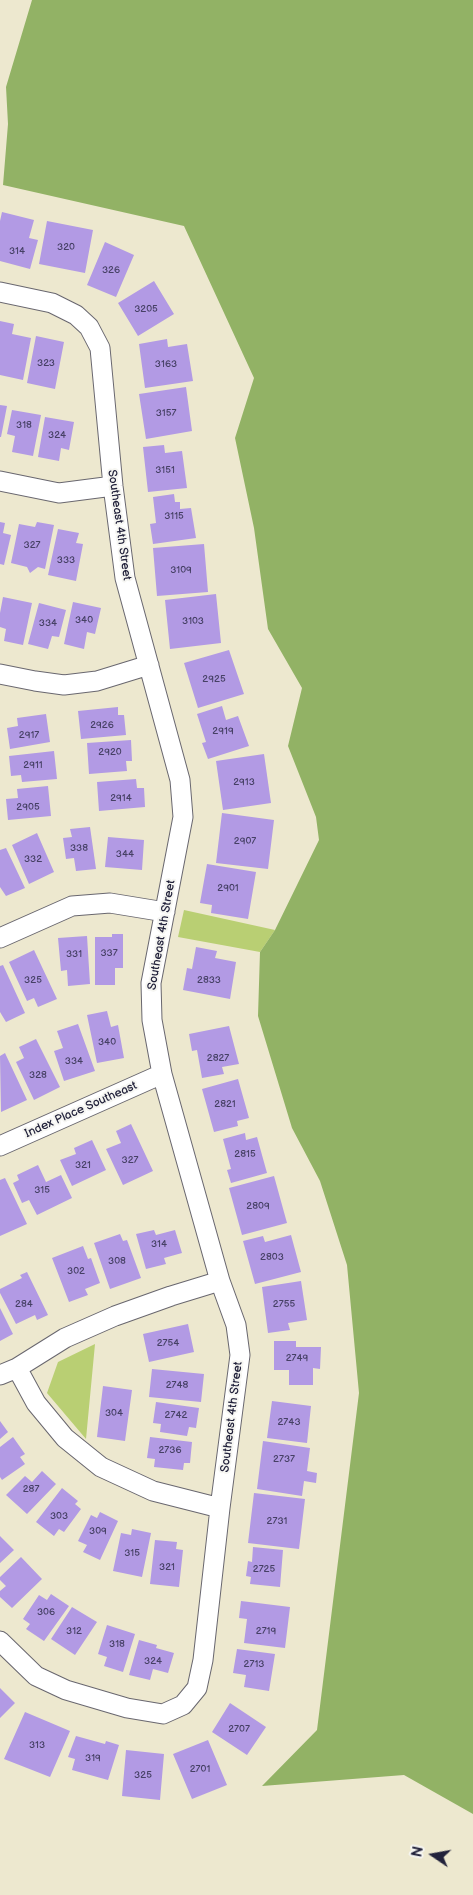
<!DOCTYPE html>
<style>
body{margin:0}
#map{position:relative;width:473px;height:1895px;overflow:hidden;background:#ede8cf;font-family:"Balsamiq Sans",sans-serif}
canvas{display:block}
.north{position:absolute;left:408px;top:1830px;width:50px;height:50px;-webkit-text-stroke:4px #f6f6f2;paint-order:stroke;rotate:282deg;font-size:14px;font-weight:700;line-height:20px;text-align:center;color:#22223b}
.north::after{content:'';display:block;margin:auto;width:18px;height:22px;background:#22223b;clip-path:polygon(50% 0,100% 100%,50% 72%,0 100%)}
</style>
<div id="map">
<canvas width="473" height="1895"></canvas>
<div class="north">N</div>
</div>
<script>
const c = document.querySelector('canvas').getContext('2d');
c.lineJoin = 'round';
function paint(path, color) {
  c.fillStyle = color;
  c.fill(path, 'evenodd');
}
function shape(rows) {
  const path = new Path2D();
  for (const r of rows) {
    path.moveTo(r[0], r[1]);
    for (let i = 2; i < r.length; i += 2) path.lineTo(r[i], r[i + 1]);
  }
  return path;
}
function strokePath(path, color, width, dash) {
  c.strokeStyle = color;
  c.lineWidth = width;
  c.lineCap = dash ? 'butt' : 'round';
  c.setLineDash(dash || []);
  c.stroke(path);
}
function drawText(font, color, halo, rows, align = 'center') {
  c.font = font + ' "Balsamiq Sans",sans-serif';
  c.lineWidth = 4;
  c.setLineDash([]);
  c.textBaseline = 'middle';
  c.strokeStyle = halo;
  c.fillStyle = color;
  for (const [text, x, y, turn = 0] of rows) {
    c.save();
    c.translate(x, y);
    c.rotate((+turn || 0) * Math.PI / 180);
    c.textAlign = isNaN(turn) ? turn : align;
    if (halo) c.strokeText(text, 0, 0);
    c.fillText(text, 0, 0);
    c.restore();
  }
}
paint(shape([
 [184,910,275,930,260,952,178,937],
 [95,1344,86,1439,47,1393,58,1362]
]), '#b9cf73');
paint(shape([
 [32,0,473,0,473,1814,404,1775,262,1786,317,1730,359,1393,347,1265,320,1181,292,1128,258,1016,260,952,275,930,319,840,316,817,288,746,302,688,268,629,254,528,235,438,254,378,184,226,3,185,8,124,6,87]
]), '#92b265');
paint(shape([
 [2,212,34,220,29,238,38,240,30,269,0,261,0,221],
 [47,221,93,230,85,273,39,264],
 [105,242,134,255,116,297,87,285],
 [154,281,174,314,138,336,118,303],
 [0,321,14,324,12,334,31,338,23,380,0,375],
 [36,336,64,342,55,389,27,383],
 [167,339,168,347,187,344,193,381,145,388,139,344],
 [186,387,192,431,146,439,139,394],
 [0,405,7,406,1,437,0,437],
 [12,410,41,415,33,456,12,452,15,436,7,434],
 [45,417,74,422,69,450,61,448,59,461,38,457],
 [164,445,165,453,182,451,187,488,148,492,143,447],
 [174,494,175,502,180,502,180,509,191,508,196,538,153,544,150,524,156,523,153,497],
 [0,522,5,523,3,533,11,535,4,565,0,564],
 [37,522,54,525,45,569,38,567,30,573,27,567,11,563,19,524,35,527],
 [58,529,79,533,76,543,83,544,76,581,48,575],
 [204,544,208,592,157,596,153,548],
 [216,594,221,643,170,649,165,600],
 [3,597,32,603,23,645,4,641,6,629,0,627,0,613],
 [73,602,101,608,95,634,87,632,84,649,64,644],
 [39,603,66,610,59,637,52,636,48,649,28,644],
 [229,650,244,694,198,708,184,663],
 [222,706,226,720,238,716,249,746,208,759,202,743,206,742,197,714],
 [118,707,118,715,124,715,126,735,81,739,78,711],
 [46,714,50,742,10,749,7,728,18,726,17,718],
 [131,740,132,761,126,761,127,771,89,774,87,743],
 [54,751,57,779,22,782,21,775,11,776,9,756],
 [264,754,271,803,223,810,216,761],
 [136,779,137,788,144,788,145,807,99,811,97,782],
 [48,786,51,816,8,820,6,799,18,798,17,789],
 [222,813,274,820,268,869,216,863],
 [90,827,96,869,76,871,74,858,66,859,63,838,72,837,70,829],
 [37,833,54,872,29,884,12,845],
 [108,837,144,840,142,870,105,867],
 [6,848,25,888,6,896,0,887,0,850],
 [207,864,256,872,248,919,211,913,212,905,200,903],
 [112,934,123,934,123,968,115,968,115,985,95,985,95,937,112,937],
 [87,936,90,984,68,986,67,970,61,971,58,938],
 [196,947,217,951,215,958,236,962,230,999,183,990,187,968,192,969],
 [34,950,57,999,38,1007,34,998,27,1001,9,962],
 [3,965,25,1013,6,1022,0,1012,0,966],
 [107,1011,111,1027,118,1025,124,1058,97,1063,87,1015],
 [78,1024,95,1071,64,1081,54,1051,63,1048,57,1031],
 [229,1026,239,1064,222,1067,224,1074,202,1078,197,1050,192,1051,189,1034],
 [36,1039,60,1087,34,1100,16,1062,24,1058,19,1047],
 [5,1053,27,1100,1,1112,0,1056],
 [238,1079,249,1118,237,1121,238,1126,214,1132,202,1089],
 [131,1124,153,1171,123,1185,106,1149,121,1143,116,1131],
 [245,1133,246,1140,257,1137,267,1173,231,1183,227,1170,231,1169,223,1139],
 [92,1140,106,1170,72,1186,60,1160,76,1154,74,1148],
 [38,1165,46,1182,61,1175,72,1198,37,1215,29,1200,22,1203,13,1183,19,1180,17,1175],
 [274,1176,287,1223,242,1235,229,1188],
 [5,1178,27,1224,0,1236,0,1180],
 [154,1230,156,1235,175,1230,182,1253,164,1258,166,1264,146,1269,136,1234],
 [120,1234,123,1241,127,1240,141,1278,110,1289,94,1243],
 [291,1235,301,1272,255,1284,243,1241,263,1236,265,1242],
 [83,1246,88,1259,91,1258,100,1283,85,1289,88,1295,69,1302,52,1258],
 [27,1272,48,1315,37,1320,35,1315,16,1324,0,1293,0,1289,22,1278,20,1275],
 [301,1281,307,1320,288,1323,290,1330,268,1333,262,1287],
 [0,1308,13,1334,0,1341],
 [188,1324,194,1352,149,1362,143,1334],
 [274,1341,296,1341,296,1347,321,1347,320,1369,313,1368,313,1385,289,1385,289,1370,274,1370],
 [152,1369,204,1374,201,1402,149,1397],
 [103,1386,132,1390,125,1441,97,1437],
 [272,1401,311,1406,307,1443,267,1438],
 [156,1402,199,1408,196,1428,189,1427,187,1436,160,1432,161,1424,153,1423],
 [0,1421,8,1432,0,1439],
 [13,1437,25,1454,20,1457,25,1464,2,1480,0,1477,0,1447],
 [150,1437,192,1442,190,1463,184,1463,183,1470,154,1467,155,1459,147,1458],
 [263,1441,310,1448,307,1471,317,1473,316,1483,304,1481,302,1496,257,1489],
 [42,1471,56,1484,27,1514,6,1495,25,1476,32,1482],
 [62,1488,78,1501,75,1504,81,1509,64,1532,59,1529,54,1536,36,1522],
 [254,1493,305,1499,299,1549,248,1543],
 [100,1512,118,1521,100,1560,83,1552,87,1545,78,1541,91,1515,97,1518],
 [132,1529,151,1533,142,1577,113,1571,121,1533,131,1535],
 [0,1536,14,1550,0,1563],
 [155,1540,177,1542,176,1549,183,1550,179,1587,150,1584],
 [253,1547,283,1550,280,1587,250,1584,251,1577,246,1576,248,1561,252,1562],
 [21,1557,42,1579,12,1608,0,1597,0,1591,6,1586,0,1580,0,1577],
 [51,1594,69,1606,44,1641,26,1629,30,1624,23,1619,39,1595,47,1600],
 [241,1601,290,1607,285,1648,244,1643,247,1619,239,1618],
 [72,1607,97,1622,75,1655,51,1639],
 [107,1625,135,1634,123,1672,104,1666,107,1657,98,1654],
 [139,1640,157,1645,156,1648,174,1653,168,1673,153,1669,150,1680,129,1675],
 [237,1649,275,1654,269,1691,244,1687,246,1675,233,1673],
 [0,1688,15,1703,0,1718],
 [230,1703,266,1727,247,1755,212,1732],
 [25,1712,70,1731,50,1777,4,1759],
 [76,1736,105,1744,106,1741,119,1745,108,1780,72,1770,75,1759,68,1757],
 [208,1740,227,1785,192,1799,173,1754],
 [126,1750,164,1754,160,1800,122,1796]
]), '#b29ae4');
const minor = shape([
 [0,292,52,303,76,315,89,327,100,348,113,486,125,578,180,780,183,817,151,983,152,1020,162,1074,220,1281,236,1325,240,1355,220,1508,203,1660,197,1688,183,1705,163,1714,127,1708,66,1690,36,1676,0,1641],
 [0,481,59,493,113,486],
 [0,674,35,681,64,685,97,681,149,665],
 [0,938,72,906,110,903,165,912],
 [0,1146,162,1074],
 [17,1368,36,1403,65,1438,101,1467,153,1491,220,1508],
 [0,1375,17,1368,65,1338,115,1316,171,1296,220,1281]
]);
strokePath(minor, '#69676f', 21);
strokePath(minor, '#fff', 19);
drawText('10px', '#464065', null, [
 ["320",66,247],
 ["314",17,251],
 ["326",111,270],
 ["3205",146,309],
 ["323",46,363],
 ["3163",166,364],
 ["3157",166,413],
 ["318",24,425],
 ["324",57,435],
 ["3151",165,470],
 ["3115",174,516],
 ["327",32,545],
 ["333",66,560],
 ["3109",181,570],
 ["340",84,620],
 ["3103",193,621],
 ["334",48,623],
 ["2925",214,679],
 ["2926",102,725],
 ["2919",223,731],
 ["2917",29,735],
 ["2920",110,752],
 ["2911",33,765],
 ["2913",244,782],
 ["2914",121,798],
 ["2905",28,807],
 ["2907",245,841],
 ["338",79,848],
 ["344",125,854],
 ["332",33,859],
 ["2901",228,888],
 ["337",109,953],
 ["331",74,954],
 ["325",33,980],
 ["2833",209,980],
 ["340",107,1042],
 ["2827",218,1058],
 ["334",74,1061],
 ["328",38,1075],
 ["2821",225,1104],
 ["2815",245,1154],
 ["327",130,1160],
 ["321",83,1165],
 ["315",42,1190],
 ["2809",258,1206],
 ["314",159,1244],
 ["2803",272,1257],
 ["308",117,1261],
 ["302",76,1271],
 ["284",24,1304],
 ["2755",284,1304],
 ["2754",168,1343],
 ["2749",297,1358],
 ["2748",177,1385],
 ["304",114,1413],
 ["2742",176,1415],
 ["2743",289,1422],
 ["2736",170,1450],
 ["2737",284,1459],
 ["287",31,1489],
 ["303",59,1516],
 ["2731",277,1521],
 ["309",98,1531],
 ["315",132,1553],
 ["321",167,1567],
 ["2725",264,1569],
 ["306",46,1612],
 ["312",74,1631],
 ["2719",266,1631],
 ["318",117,1644],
 ["324",153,1661],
 ["2713",254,1664],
 ["2707",239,1729],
 ["313",37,1745],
 ["319",93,1758],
 ["2701",200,1769],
 ["325",143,1775]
]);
drawText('12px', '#22223b', '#f6f6f2', [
 ["Southeast 4th Street",119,525,82],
 ["Southeast 4th Street",162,935,-80],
 ["Index Place Southeast",81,1110,-24],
 ["Southeast 4th Street",232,1417,-83]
]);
</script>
